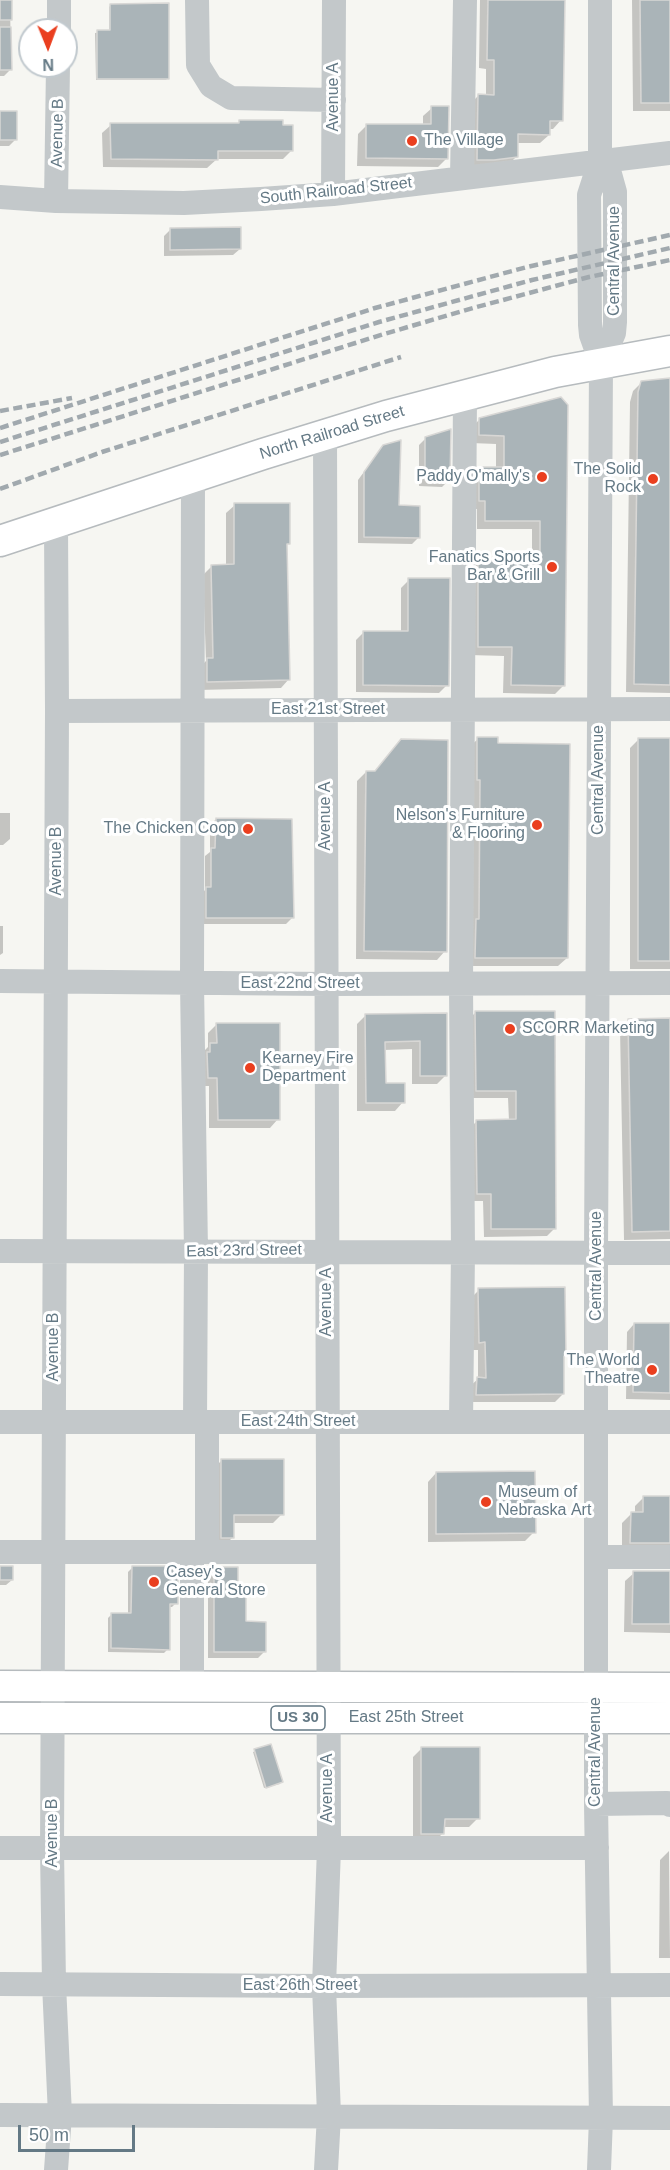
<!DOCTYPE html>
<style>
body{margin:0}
#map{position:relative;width:670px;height:2170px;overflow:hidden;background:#f6f6f2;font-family:Helvetica,sans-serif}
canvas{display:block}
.north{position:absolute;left:18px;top:18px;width:60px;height:60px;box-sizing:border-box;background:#fff;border:2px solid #c1c9ce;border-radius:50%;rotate:179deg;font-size:16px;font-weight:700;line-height:24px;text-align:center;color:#647985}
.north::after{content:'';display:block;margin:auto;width:21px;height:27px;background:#ea3f1f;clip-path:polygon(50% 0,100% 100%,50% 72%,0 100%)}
.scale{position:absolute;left:18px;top:2125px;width:117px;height:27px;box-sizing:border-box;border:3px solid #647985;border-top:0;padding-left:8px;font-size:18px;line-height:21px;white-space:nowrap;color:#647985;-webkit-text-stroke:4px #fff;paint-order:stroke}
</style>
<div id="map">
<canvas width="670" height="2170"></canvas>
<div class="north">N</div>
<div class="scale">50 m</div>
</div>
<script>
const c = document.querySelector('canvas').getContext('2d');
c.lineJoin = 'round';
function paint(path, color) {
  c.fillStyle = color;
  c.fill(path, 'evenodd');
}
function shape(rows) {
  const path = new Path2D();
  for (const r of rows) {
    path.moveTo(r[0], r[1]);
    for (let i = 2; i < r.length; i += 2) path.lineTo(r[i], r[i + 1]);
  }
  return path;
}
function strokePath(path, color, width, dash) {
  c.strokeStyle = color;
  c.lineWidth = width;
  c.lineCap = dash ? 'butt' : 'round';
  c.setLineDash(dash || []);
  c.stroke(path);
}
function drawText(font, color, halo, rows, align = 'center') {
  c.font = font + ' Helvetica,sans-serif';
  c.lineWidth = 6;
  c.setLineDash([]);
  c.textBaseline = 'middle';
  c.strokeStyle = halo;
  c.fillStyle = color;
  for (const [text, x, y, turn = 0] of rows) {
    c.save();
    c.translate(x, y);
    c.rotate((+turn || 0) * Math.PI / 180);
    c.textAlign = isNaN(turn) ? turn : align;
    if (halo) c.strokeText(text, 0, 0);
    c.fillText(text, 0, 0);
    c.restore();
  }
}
paint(shape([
 [0,0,10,0,11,69,4,76,0,76],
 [480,0,564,0,561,120,553,129,549,129,549,135,540,143,517,143,516,157,508,165,469,168,470,104,478,96,486,96,486,69,479,68],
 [632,0,670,0,670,111,633,111],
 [111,5,168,78,166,80,96,80,95,33,109,31,109,7],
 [432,108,447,158,438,167,357,166,358,134,367,125,423,126,423,116],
 [0,113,16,139,9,146,0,146],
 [240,121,292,150,283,159,217,159,207,168,103,167,102,133,111,125,236,125],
 [170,230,240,249,233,255,164,256,164,236],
 [670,380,670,693,626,692,630,402,633,391,642,382],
 [560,399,564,685,555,694,503,693,504,656,469,655,470,571,479,562,532,563,532,529,477,529,477,509,470,509,471,477,479,468,496,468,496,444,471,443,471,428,480,419],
 [426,438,449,480,442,487,419,486,419,445],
 [383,446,397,507,419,537,412,544,358,543,358,480],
 [235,505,289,543,285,547,289,679,281,688,199,690,199,668,206,661,203,575,211,567,226,566,226,513],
 [409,580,447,685,439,693,356,692,356,640,364,632,401,632,401,588],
 [478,739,567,958,558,966,467,966,469,747],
 [639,739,670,740,670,969,630,969,630,748],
 [366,772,374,772,445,951,437,960,356,959,357,781],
 [0,813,10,813,10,839,3,845,0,845],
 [216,819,292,918,286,924,201,924,201,895,205,890,205,856,210,852,210,826],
 [0,926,3,926,3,953,0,955],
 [476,1012,553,1012,555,1228,547,1236,484,1237,483,1201,470,1201,469,1129,477,1121,509,1121,508,1098,469,1098,468,1020],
 [366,1015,445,1015,446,1075,437,1084,412,1084,412,1049,384,1050,384,1084,403,1102,395,1111,357,1111,357,1024],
 [670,1020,670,1239,624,1240,620,1029,629,1021],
 [217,1024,278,1119,270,1128,209,1128,209,1086,200,1086,202,1053,208,1047,208,1033],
 [479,1290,565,1356,563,1358,563,1394,555,1402,469,1402,469,1387,478,1379,478,1350,472,1350,471,1298],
 [634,1324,670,1324,670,1400,626,1399,627,1332],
 [222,1460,282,1514,273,1523,233,1523,233,1537,224,1546,213,1546,213,1469],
 [436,1473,534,1532,525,1541,428,1542,428,1482],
 [644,1497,670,1497,670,1555,622,1551,622,1523,631,1514,635,1514,635,1506],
 [0,1568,12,1580,6,1585,0,1585],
 [132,1568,176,1603,172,1607,169,1607,168,1649,164,1653,108,1652,108,1618,112,1614,128,1614,128,1572],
 [215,1569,236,1588,245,1623,265,1651,258,1658,208,1658,208,1575],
 [670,1571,670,1633,624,1632,625,1581,634,1573],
 [422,1748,478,1818,469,1827,443,1827,443,1833,434,1842,413,1842,413,1757],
 [255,1751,281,1782,280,1784,264,1788,253,1752],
 [669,1851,670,1958,659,1958,660,1860]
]), '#0003');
const building = shape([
 [0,0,12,0,12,20,0,20,0,0],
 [488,0,565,0,563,121,550,121,550,135,518,134,518,157,494,160,477,160,478,94,494,95,494,60,487,60,488,0],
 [640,0,670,0,670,103,641,103,640,0],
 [169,3,169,79,97,79,97,30,110,30,110,4,169,3],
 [0,27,11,27,12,70,0,70,0,27],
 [431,106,449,106,448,159,366,158,366,124,431,124,431,106],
 [0,111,17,111,17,140,0,140,0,111],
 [239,120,283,120,283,125,293,125,293,151,218,151,218,160,111,159,110,123,239,123,239,120],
 [241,227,241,249,170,250,170,228,241,227],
 [670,378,670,685,634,684,638,392,641,381,670,378],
 [561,397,568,405,565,686,511,685,512,647,478,647,478,561,540,561,540,521,485,521,485,501,479,501,479,467,504,467,504,436,479,435,479,418,561,397],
 [451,429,450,481,425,480,425,437,451,429],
 [401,440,399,505,420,506,420,538,364,537,364,472,383,445,401,440],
 [234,503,290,503,290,544,287,544,290,680,207,682,207,658,213,658,211,565,234,564,234,503],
 [408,578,450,578,449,686,363,685,363,631,408,631,408,578],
 [477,737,498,737,498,743,570,744,568,958,475,958,476,919,479,919,480,780,477,780,477,737],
 [638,738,670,738,670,961,638,961,638,738],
 [401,739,448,740,447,952,364,951,366,771,375,771,401,739],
 [216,818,292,819,294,918,206,918,206,887,211,887,211,848,215,848,216,818],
 [475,1011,555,1011,556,1229,491,1229,491,1194,477,1194,476,1120,516,1119,516,1091,476,1091,475,1011],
 [447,1013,447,1076,420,1076,420,1041,385,1042,386,1083,405,1083,405,1103,366,1103,365,1014,447,1013],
 [670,1018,670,1231,632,1232,628,1019,670,1018],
 [216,1023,280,1023,280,1120,218,1120,217,1078,208,1078,207,1052,210,1052,210,1043,217,1043,216,1023],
 [565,1287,566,1356,564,1356,564,1394,476,1395,477,1377,486,1378,485,1342,479,1343,478,1288,565,1287],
 [634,1323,670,1323,670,1393,633,1392,634,1323],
 [221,1459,284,1459,284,1515,234,1515,234,1538,221,1538,221,1459],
 [535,1471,536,1533,436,1534,436,1472,535,1471],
 [643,1496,670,1496,670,1543,630,1543,631,1512,643,1512,643,1496],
 [0,1566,13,1566,13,1580,0,1580,0,1566],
 [132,1566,178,1566,178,1604,170,1604,170,1650,111,1648,111,1613,131,1613,132,1566],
 [214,1567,238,1567,238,1586,246,1587,246,1621,266,1622,266,1652,214,1652,214,1567],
 [633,1571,670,1571,670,1624,632,1624,633,1571],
 [271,1744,283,1782,266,1788,254,1749,271,1744],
 [421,1747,480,1747,480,1819,445,1819,444,1834,421,1834,421,1747]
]);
paint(building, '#aab4b8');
strokePath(building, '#d8d7d5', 1.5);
const major = shape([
 [0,541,263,454,386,416,555,372,670,351],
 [0,1686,670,1688],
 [0,1718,670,1718]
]);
strokePath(major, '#b6bbbe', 33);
strokePath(shape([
 [197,0,198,65,211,86,231,98,334,100],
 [59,30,59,0],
 [600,161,610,174,615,192,615,322,614,333,601,363],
 [462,178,465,0],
 [333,194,334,0],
 [0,197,56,201,184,203,261,199,333,194,670,153],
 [56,201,58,66],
 [325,435,329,1848,324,1986,329,2115,326,2170],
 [193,476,192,983,196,1252,195,1422],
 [57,711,670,709],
 [0,981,327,984,670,983],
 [0,1251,670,1253],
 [0,1422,670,1422],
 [207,1422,207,1552],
 [461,1422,463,1251,461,984,465,395],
 [0,1552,328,1552],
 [192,1552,192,1687],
 [597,1557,670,1557],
 [596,1804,667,1803,670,1805],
 [0,1848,597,1848],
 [0,1984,324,1986,670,1985],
 [0,2115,670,2118],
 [56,2170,60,2115,54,1984,52,1849,57,711,56,523],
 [599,2170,601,2118,596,1804,596,1253,601,363,591,335,590,325,589,195,600,161,600,0]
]), '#c3c8ca', 24);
strokePath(major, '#fff', 30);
strokePath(shape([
 [0,411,72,398],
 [0,428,375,308,527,267,670,235],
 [0,442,379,322,532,280,670,248],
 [0,455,384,334,473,308,589,277,670,260],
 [0,489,102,452,401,357]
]), '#a1a9ae', 4.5, [9, 4.5]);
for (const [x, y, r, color] of [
 [412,141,6,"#ea3f1f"],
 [542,477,6,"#ea3f1f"],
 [653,479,6,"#ea3f1f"],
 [552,567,6,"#ea3f1f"],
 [537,825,6,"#ea3f1f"],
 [248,829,6,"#ea3f1f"],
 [510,1029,6,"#ea3f1f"],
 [250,1068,6,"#ea3f1f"],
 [652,1370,6,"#ea3f1f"],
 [486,1502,6,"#ea3f1f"],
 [154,1582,6,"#ea3f1f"]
]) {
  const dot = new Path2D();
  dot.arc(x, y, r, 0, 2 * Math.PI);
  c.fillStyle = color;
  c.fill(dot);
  strokePath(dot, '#fff', 2);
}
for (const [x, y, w] of [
 [298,1718,54]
]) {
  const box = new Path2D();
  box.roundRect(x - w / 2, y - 12, w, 24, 4.5);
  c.fillStyle = '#fff';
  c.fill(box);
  strokePath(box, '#647985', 1.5);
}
drawText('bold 15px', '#647985', null, [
 ["US 30",298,1718]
]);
drawText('16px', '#647985', '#fff', [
 ["Avenue A",334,97,-90],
 ["Avenue B",58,133,-89],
 ["South Railroad Street",336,191,-6],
 ["Central Avenue",615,261,-90],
 ["North Railroad Street",332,433,-17],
 ["East 21st Street",328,710],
 ["Central Avenue",599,780,-90],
 ["Avenue A",326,816,-90],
 ["Avenue B",57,861,-90],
 ["East 22nd Street",300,984],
 ["East 23rd Street",244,1251,-1],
 ["Central Avenue",597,1266,-90],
 ["Avenue A",327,1302,-90],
 ["Avenue B",54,1347,-90],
 ["East 24th Street",298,1422],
 ["East 25th Street",406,1718],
 ["Central Avenue",596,1752,-90],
 ["Avenue A",328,1788,-90],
 ["Avenue B",53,1833,-90],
 ["East 26th Street",300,1986]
]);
drawText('16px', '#647985', '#fff', [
 ["The Village",424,141,"left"],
 ["The Solid",641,470],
 ["Rock",641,488],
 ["Paddy O'mally's",530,477],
 ["Fanatics Sports",540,558],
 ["Bar & Grill",540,576],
 ["Nelson's Furniture",525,816],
 ["& Flooring",525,834],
 ["The Chicken Coop",236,829],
 ["SCORR Marketing",522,1029,"left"],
 ["Kearney Fire",262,1059,"left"],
 ["Department",262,1077,"left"],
 ["The World",640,1361],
 ["Theatre",640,1379],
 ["Museum of",498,1493,"left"],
 ["Nebraska Art",498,1511,"left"],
 ["Casey's",166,1573,"left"],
 ["General Store",166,1591,"left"]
], 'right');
</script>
